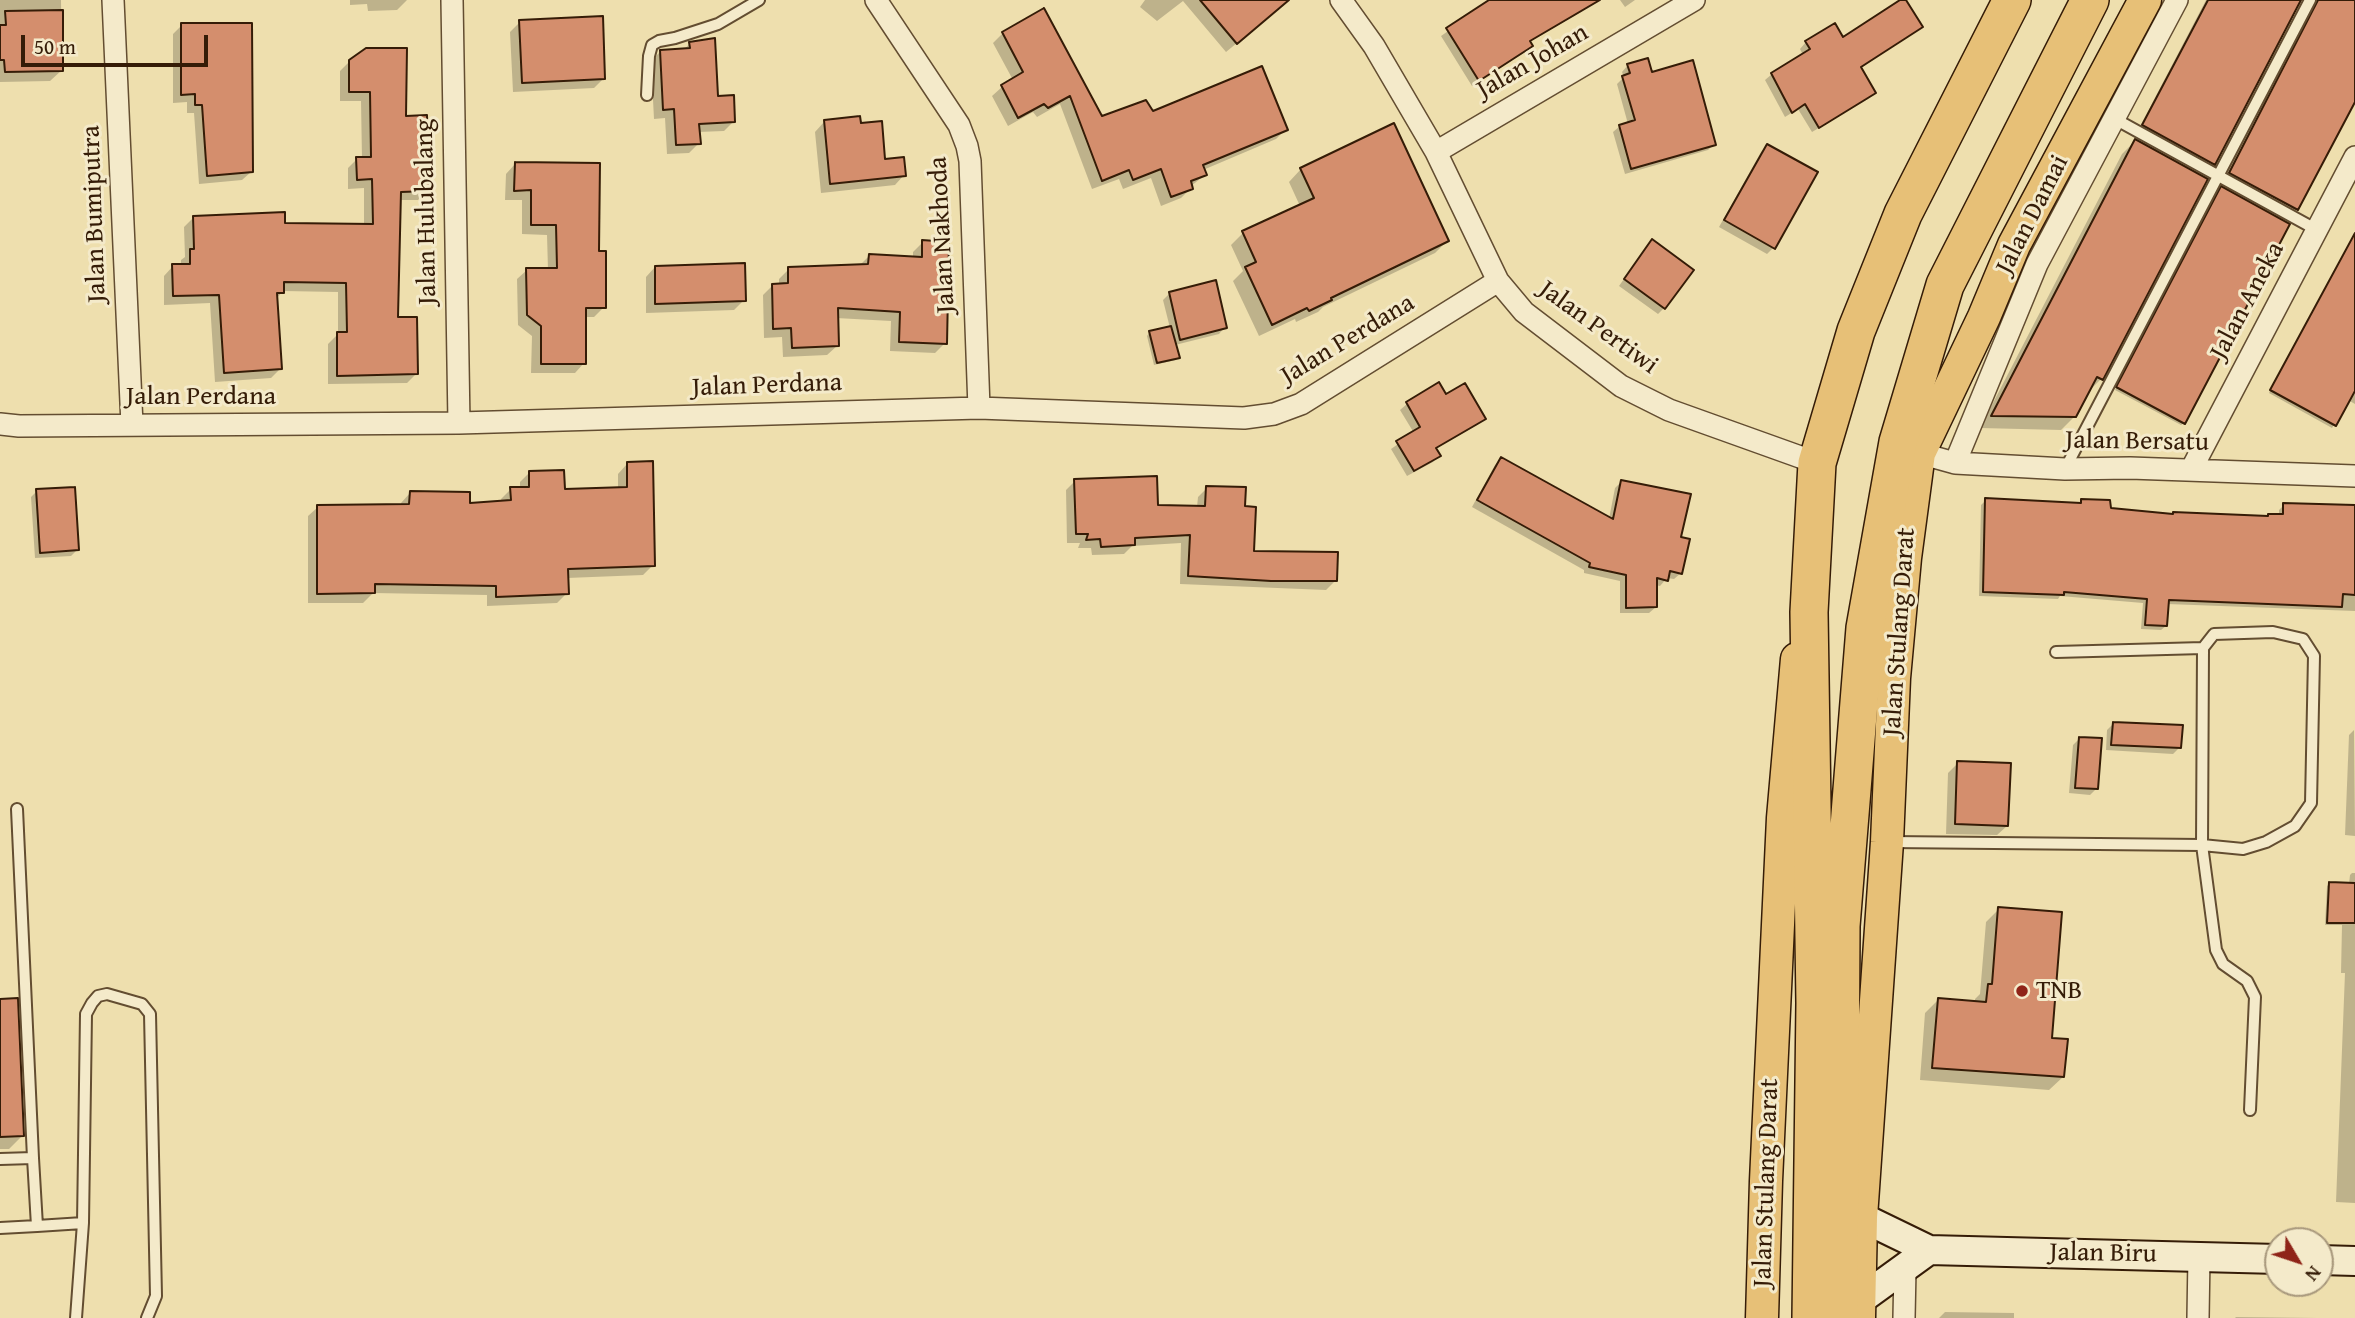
<!DOCTYPE html>
<style>
body{margin:0}
#map{position:relative;width:2355px;height:1318px;overflow:hidden;background:#eedfae;font-family:"Gentium Book Plus",serif}
canvas{display:block}
.north{position:absolute;left:2264px;top:1227px;width:70px;height:70px;box-sizing:border-box;background:#f4eaca;border:2px solid #a8987c;border-radius:50%;rotate:129deg;font-size:19px;font-weight:700;line-height:28px;text-align:center;color:#351c07}
.north::after{content:'';display:block;margin:auto;width:24px;height:32px;background:#8f2418;clip-path:polygon(50% 0,100% 100%,50% 72%,0 100%)}
.scale{position:absolute;left:21px;top:35px;width:187px;height:32px;box-sizing:border-box;border:4px solid #351c07;border-top:0;padding-left:9px;font-size:21px;line-height:24px;white-space:nowrap;color:#351c07;-webkit-text-stroke:5px #f4eaca;paint-order:stroke}
</style>
<div id="map">
<canvas width="2355" height="1318"></canvas>
<div class="north">N</div>
<div class="scale">50 m</div>
</div>
<script>
const c = document.querySelector('canvas').getContext('2d');
c.lineJoin = 'round';
function paint(path, color) {
  c.fillStyle = color;
  c.fill(path, 'evenodd');
}
function shape(rows) {
  const path = new Path2D();
  for (const r of rows) {
    path.moveTo(r[0], r[1]);
    for (let i = 2; i < r.length; i += 2) path.lineTo(r[i], r[i + 1]);
  }
  return path;
}
function strokePath(path, color, width, dash) {
  c.strokeStyle = color;
  c.lineWidth = width;
  c.lineCap = dash ? 'butt' : 'round';
  c.setLineDash(dash || []);
  c.stroke(path);
}
function drawText(font, color, halo, rows, align = 'center') {
  c.font = font + ' "Gentium Book Plus",serif';
  c.lineWidth = 6;
  c.setLineDash([]);
  c.textBaseline = 'middle';
  c.strokeStyle = halo;
  c.fillStyle = color;
  for (const [text, x, y, turn = 0] of rows) {
    c.save();
    c.translate(x, y);
    c.rotate((+turn || 0) * Math.PI / 180);
    c.textAlign = isNaN(turn) ? turn : align;
    if (halo) c.strokeText(text, 0, 0);
    c.fillText(text, 0, 0);
    c.restore();
  }
}
paint(shape([
 [0,0,61,0,62,70,50,81,0,82],
 [350,0,407,0,397,10,368,11,367,4,350,5],
 [1145,0,1278,0,1272,14,1226,52,1183,1,1157,21,1140,7],
 [1493,0,1584,0,1587,6,1581,12,1529,42,1531,46,1525,52,1472,86,1441,36],
 [1620,0,1635,0,1625,7],
 [1903,0,1921,26,1860,69,1874,93,1868,99,1812,132,1798,109,1785,117,1765,80,1772,74,1803,55,1800,49,1806,42,1834,25,1842,39],
 [2206,0,2355,0,2355,98,2296,209,2288,217,2222,181,2309,13,2309,5,2304,0,2299,0,2214,164,2205,172,2136,134],
 [520,22,603,79,594,88,513,92,510,32],
 [182,25,251,172,242,180,199,184,194,113,187,113,187,102,173,103,173,34],
 [1003,33,1101,118,1152,114,1286,129,1276,139,1203,170,1205,175,1191,186,1191,188,1181,198,1161,206,1151,178,1123,189,1119,179,1092,189,1060,104,1037,117,1033,112,1008,126,992,96,1002,87,1013,80,993,43],
 [690,43,716,98,734,121,724,131,698,132,699,143,689,153,667,154,665,118,654,119,651,61,661,51,684,50],
 [350,61,405,117,427,190,418,200,399,200,396,319,417,373,407,383,328,384,328,344,338,334,338,292,283,291,276,299,280,369,271,378,215,382,210,303,164,305,164,276,173,266,181,266,181,260,185,257,184,227,194,217,284,225,364,226,364,188,348,189,348,168,357,159,362,159,361,101,340,101,340,71],
 [1628,65,1651,74,1714,144,1708,150,1625,174,1613,132,1620,126,1628,124,1617,84,1624,77,1622,72],
 [824,122,859,125,884,161,904,175,895,185,821,193,815,132],
 [1393,125,1447,241,1435,253,1323,307,1318,312,1296,322,1295,319,1259,336,1233,281,1243,271,1231,245,1243,233,1300,206,1289,182,1301,169],
 [2135,141,2205,180,2101,379,2088,392,2075,416,2061,430,1980,428,2122,154],
 [1768,146,1816,173,1773,248,1767,254,1719,227,1761,152],
 [515,164,598,253,604,307,594,317,584,317,584,363,575,373,531,373,532,336,518,325,517,279,527,270,548,270,547,235,522,234,522,200,505,200,506,174],
 [2219,191,2184,423,2181,425,2115,390],
 [2355,234,2355,404,2348,400,2332,428,2269,393],
 [923,242,945,343,935,353,890,351,891,321,836,318,837,346,827,355,783,357,782,337,764,338,763,295,773,285,779,285,779,279,789,269,859,266,869,256,913,258,913,252],
 [1646,248,1664,308,1658,314,1619,286],
 [655,267,744,300,734,310,646,313,646,277],
 [1169,294,1225,327,1219,334,1175,345,1178,357,1176,360,1154,365,1147,336,1149,333,1170,328,1163,300],
 [1439,385,1445,396,1484,419,1477,425,1435,449,1439,455,1433,462,1407,476,1391,449,1414,433,1400,410,1407,404],
 [1501,459,1609,519,1615,488,1622,481,1679,538,1681,573,1674,579,1667,578,1660,586,1655,585,1656,607,1649,613,1620,613,1620,581,1584,573,1584,570,1472,507,1495,465],
 [627,464,653,565,643,575,567,578,567,593,557,603,487,606,487,595,373,593,363,603,308,603,308,516,318,507,401,506,401,503,410,493,468,505,502,503,501,499,511,489,520,489,520,482,529,473,563,491,618,489,618,474],
 [1075,481,1156,507,1197,507,1198,497,1207,488,1252,553,1335,581,1326,590,1180,584,1181,543,1132,546,1124,554,1092,555,1091,548,1078,548,1080,543,1067,543,1066,490],
 [37,491,77,550,71,556,35,558,31,497],
 [1986,500,2077,505,2081,501,2110,510,2172,516,2266,518,2279,516,2279,510,2284,505,2355,507,2355,611,2167,604,2166,626,2161,630,2141,629,2143,603,2060,596,2058,599,1979,596,1981,505],
 [2113,724,2180,747,2173,754,2106,750,2107,730],
 [2354,730,2355,836,2345,835,2349,735],
 [2079,739,2097,788,2090,795,2069,793,2073,745],
 [1958,763,2007,826,1997,835,1946,834,1948,773],
 [2352,873,2355,873,2355,1203,2336,1202,2345,973,2341,973,2342,925,2325,925,2327,886,2329,884,2349,884,2350,875],
 [1999,909,2063,1077,2049,1090,1920,1080,1925,1013,1938,1000,1975,1003,1975,999,1980,994,1986,922],
 [0,1001,22,1136,9,1149,0,1149],
 [1945,1312,2014,1313,2014,1318,1939,1318],
 [2236,1317,2318,1317,2235,1318]
]), '#0003');
const building = shape([
 [1200,0,1289,0,1237,44,1200,0],
 [1489,0,1600,0,1530,41,1533,46,1479,81,1446,28,1489,0],
 [1900,0,1906,0,1923,27,1861,67,1876,93,1819,128,1805,104,1792,113,1771,73,1810,49,1805,41,1835,23,1843,37,1900,0],
 [2208,0,2301,0,2215,165,2142,125,2208,0],
 [2318,0,2355,0,2355,102,2298,210,2229,173,2318,0],
 [1044,8,1102,116,1146,100,1153,111,1262,66,1288,130,1203,165,1207,175,1191,181,1193,189,1171,197,1161,169,1133,180,1129,170,1102,181,1070,96,1048,108,1044,104,1018,118,1001,85,1023,72,1002,32,1044,8],
 [63,10,63,71,5,72,4,60,0,60,0,25,6,25,5,11,63,10],
 [603,16,605,79,522,83,519,20,603,16],
 [181,23,252,23,253,172,207,176,202,105,195,105,195,94,181,95,181,23],
 [715,38,718,96,734,95,735,122,699,124,701,144,676,145,674,109,663,110,660,50,690,48,689,42,715,38],
 [366,48,407,48,406,116,427,115,429,191,401,192,398,317,417,317,418,374,337,376,337,332,347,332,346,283,284,282,284,293,277,293,282,369,224,373,219,295,173,296,172,264,190,264,190,249,194,249,193,216,285,212,285,223,373,224,372,179,357,180,356,157,371,157,370,92,349,92,349,60,366,48],
 [1648,58,1652,72,1693,60,1716,145,1631,169,1619,125,1635,120,1622,76,1630,73,1627,64,1648,58],
 [860,116,861,123,882,121,885,159,904,157,906,176,830,184,824,120,860,116],
 [1394,123,1449,241,1331,298,1332,300,1309,311,1307,308,1272,325,1245,267,1256,262,1242,231,1314,198,1300,168,1394,123],
 [2135,139,2208,179,2103,380,2097,377,2076,417,1991,416,2135,139],
 [1767,144,1818,172,1775,249,1724,220,1767,144],
 [515,162,600,163,599,251,606,251,606,308,586,308,586,364,541,364,541,326,527,315,526,268,557,268,556,225,531,225,531,190,514,191,515,162],
 [2221,186,2290,224,2185,424,2116,387,2221,186],
 [2355,233,2355,391,2336,426,2270,390,2355,233],
 [1652,239,1694,270,1665,309,1624,279,1652,239],
 [922,240,949,242,947,344,899,342,900,312,838,308,839,346,792,348,791,328,773,329,772,284,788,283,788,267,868,264,869,254,922,257,922,240],
 [745,263,746,301,655,304,655,266,745,263],
 [1216,280,1227,328,1180,340,1169,292,1216,280],
 [1171,326,1180,358,1157,363,1149,331,1171,326],
 [1439,382,1446,394,1465,383,1486,419,1436,448,1441,456,1414,471,1396,441,1420,427,1406,402,1439,382],
 [1501,457,1613,519,1621,480,1691,494,1681,537,1690,539,1682,574,1670,571,1668,581,1657,578,1657,607,1626,608,1626,575,1589,567,1590,563,1477,500,1501,457],
 [653,461,655,566,568,569,569,594,496,597,496,586,375,584,375,593,317,594,317,505,409,504,410,491,470,492,470,503,511,500,510,487,529,487,529,471,564,470,565,489,627,487,627,462,653,461],
 [1157,476,1158,505,1205,506,1206,486,1246,487,1245,506,1256,507,1254,551,1338,552,1337,581,1271,581,1188,576,1190,535,1135,538,1135,545,1101,547,1100,539,1086,540,1088,534,1076,534,1074,479,1157,476],
 [75,487,79,550,40,553,36,489,75,487],
 [1985,498,2081,503,2081,499,2110,500,2111,508,2173,514,2173,512,2268,516,2268,514,2283,514,2283,503,2355,505,2355,595,2343,594,2342,607,2169,600,2167,626,2145,625,2147,599,2064,592,2064,595,1983,592,1985,498],
 [2113,722,2183,725,2181,748,2111,745,2113,722],
 [2079,737,2102,738,2098,789,2075,788,2079,737],
 [1957,761,2011,763,2008,826,1955,824,1957,761],
 [2329,882,2355,883,2355,923,2327,923,2329,882],
 [1998,907,2062,912,2052,1038,2068,1039,2064,1077,1932,1068,1938,998,1986,1002,1988,984,1992,984,1998,907],
 [18,998,24,1136,0,1137,0,999,18,998]
]);
paint(building, '#d48e6d');
strokePath(building, '#351c07', 2);
const lane = shape([
 [647,95,649,56,652,45,659,41,675,38,718,24,759,0],
 [2115,119,2317,230],
 [2065,469,2310,0],
 [2203,648,2202,845,2216,950,2223,964,2247,981,2255,997,2250,1110],
 [1890,842,2202,845,2243,849,2266,842,2295,826,2311,803,2314,656,2303,639,2273,632,2214,634,2203,648,2056,652],
 [0,1159,33,1158,17,809],
 [37,1226,83,1223],
 [0,1228,37,1226,33,1158],
 [76,1318,83,1223,86,1014,92,1003,98,996,107,994,142,1004,150,1014,156,1296,147,1318]
]);
const street = shape([
 [113,0,132,425],
 [452,0,459,423],
 [876,0,959,125,967,146,970,161,979,408],
 [1341,0,1374,46,1436,152,1498,281,1524,312,1621,386,1669,410,1817,463],
 [1436,152,1694,0],
 [0,424,19,426,459,423,979,408,1244,418,1274,414,1301,404,1498,281],
 [1919,453,1955,463,2065,469,2130,468,2355,476],
 [1955,463,2037,264,2177,0],
 [2191,470,2355,157],
 [1904,1318,1905,1269],
 [2198,1318,2199,1256]
]);
const secondary = shape([
 [1861,1217,1929,1250,2278,1259],
 [2320,1260,2355,1261],
 [1860,1300,1929,1250]
]);
const primary = shape([
 [1762,1318,1766,1181,1783,818,1797,659],
 [1859,1318,1861,1217,1887,842,1894,678,1905,558,1919,453,1984,317,2014,245,2145,0]
]);
const highway = shape([
 [1811,1318,1815,1003,1809,612,1817,463,1856,331,1903,214,2012,0],
 [1839,1318,1841,926,1865,628,1898,442,1945,285,2090,0]
]);
strokePath(lane, '#634d31', 14);
strokePath(street, '#634d31', 24);
strokePath(secondary, '#351c07', 32);
strokePath(primary, '#351c07', 35);
strokePath(highway, '#351c07', 40);
strokePath(lane, '#f4eaca', 10);
strokePath(street, '#f4eaca', 21);
strokePath(secondary, '#f4eaca', 28);
strokePath(primary, '#e7c077', 32);
strokePath(highway, '#e7c077', 37);
for (const [x, y, r, color] of [
 [2022,991,7,"#8f2418"]
]) {
  const dot = new Path2D();
  dot.arc(x, y, r, 0, 2 * Math.PI);
  c.fillStyle = color;
  c.fill(dot);
  strokePath(dot, '#f4eaca', 2.5);
}
drawText('26px', '#351c07', '#f4eaca', [
 ["Jalan Johan",1533,62,-30],
 ["Jalan Hulubalang",427,212,-91],
 ["Jalan Bumiputra",95,214,-92],
 ["Jalan Damai",2033,215,-63],
 ["Jalan Nakhoda",943,235,-93],
 ["Jalan Aneka",2248,301,-62],
 ["Jalan Pertiwi",1598,328,36],
 ["Jalan Perdana",1348,340,-31],
 ["Jalan Perdana",767,386,-2],
 ["Jalan Perdana",201,397],
 ["Jalan Bersatu",2137,442,1],
 ["Jalan Stulang Darat",1900,632,-86],
 ["Jalan Stulang Darat",1767,1183,-88],
 ["Jalan Biru",2103,1254,1]
]);
drawText('26px', '#351c07', '#f4eaca', [
 ["TNB",2036,991]
], 'left');
</script>
